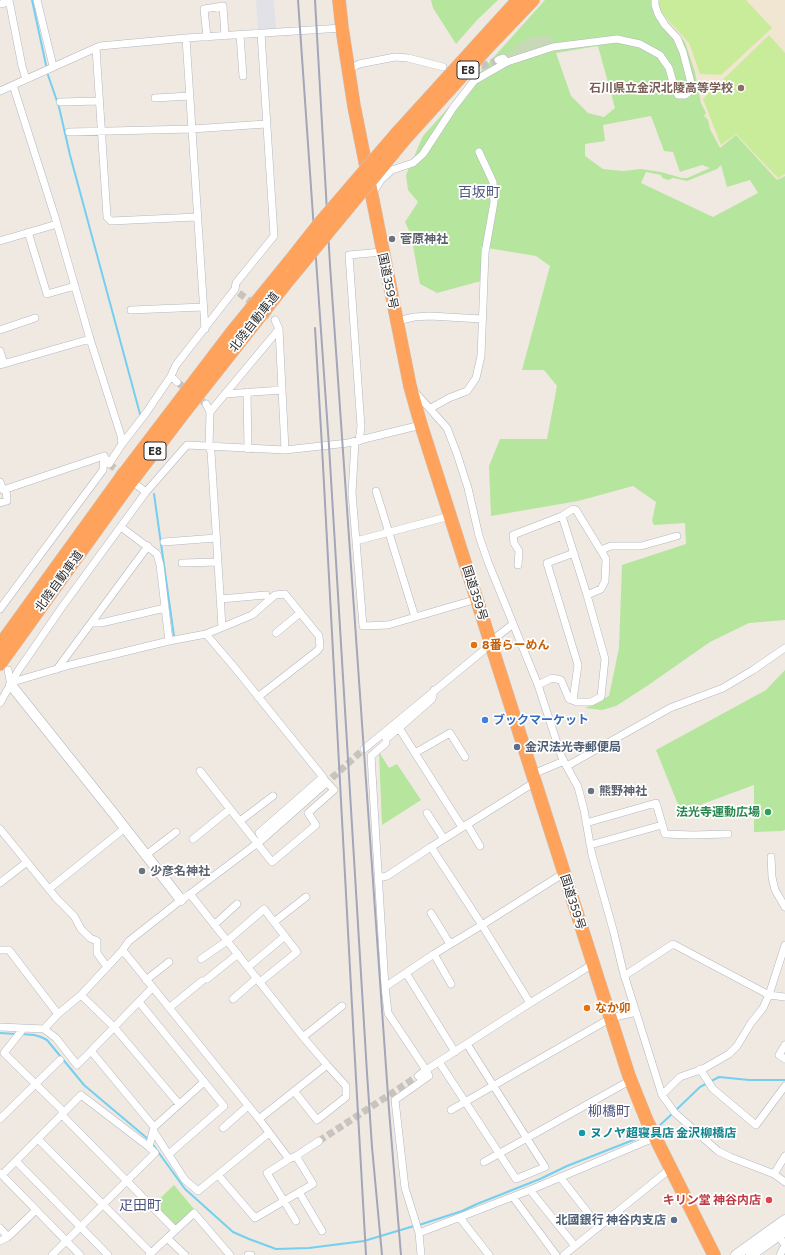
<!DOCTYPE html>
<meta charset="utf-8">
<style>
body{margin:0}
canvas{display:block;background:#efe9e1}
</style>
<canvas width="785" height="1255"></canvas>
<script>
const c = document.querySelector('canvas').getContext('2d');
c.lineJoin = 'round';
function paint(path, color) {
  c.fillStyle = color;
  c.fill(path, 'evenodd');
}
function shape(rows) {
  const path = new Path2D();
  for (const r of rows) {
    path.moveTo(r[0], r[1]);
    for (let i = 2; i < r.length; i += 2) path.lineTo(r[i], r[i + 1]);
  }
  return path;
}
function strokePath(path, color, width, dash) {
  c.strokeStyle = color;
  c.lineWidth = width;
  c.lineCap = dash ? 'butt' : 'round';
  c.setLineDash(dash || []);
  c.stroke(path);
}
function drawText(font, color, halo, rows, align = 'center') {
  c.font = font + ' Commissioner,"Noto Sans JP",sans-serif';
  c.lineWidth = 3.5;
  c.setLineDash([]);
  c.textBaseline = 'middle';
  c.strokeStyle = halo;
  c.fillStyle = color;
  for (const [text, x, y, turn = 0] of rows) {
    c.save();
    c.translate(x, y);
    c.rotate((+turn || 0) * Math.PI / 180);
    c.textAlign = isNaN(turn) ? turn : align;
    if (halo) c.strokeText(text, 0, 0);
    c.fillText(text, 0, 0);
    c.restore();
  }
}
paint(shape([
 [256,0,274,0,276,29,258,30]
]), '#e3e1e8');
paint(shape([
 [658,0,785,0,785,176,777,181,737,135,720,148,710,129,708,120,704,116,706,113,701,103,695,72,658,10]
]), '#f0e6d1');
paint(shape([
 [431,0,498,0,477,20,456,44,433,8],
 [545,0,658,0,658,10,685,42,695,72,701,103,706,113,704,116,708,120,710,129,720,148,736,135,777,180,785,176,785,620,749,623,710,642,647,686,616,706,602,710,585,708,609,696,619,648,622,565,686,544,685,523,654,525,652,521,656,502,633,486,578,501,491,516,489,466,500,439,547,439,557,386,544,370,522,370,550,266,536,256,481,247,481,281,437,293,420,284,411,235,405,222,418,202,408,190,406,175,423,136],
 [598,46,615,108,604,117,588,113,571,96,556,53],
 [651,116,664,151,673,152,680,172,702,165,710,168,687,178,682,178,661,172,641,169,623,171,603,169,585,156,585,144,605,141,603,125],
 [721,165,727,187,750,180,758,193,713,217,641,183,646,172,661,175,662,178,668,180,673,178,687,181,717,169],
 [785,670,785,830,781,831,754,832,754,785,681,812,656,750,766,690],
 [379,752,389,768,397,764,421,800,382,825],
 [174,1185,194,1209,177,1226,174,1227,153,1205]
]), '#b6e59e');
paint(shape([
 [542,35,554,38,551,46,510,62,507,54,515,49,515,47,520,43,526,41,529,38]
]), '#c8d9b8');
paint(shape([
 [659,0,746,0,772,28,721,75,700,74,689,43,659,10,658,2],
 [769,35,785,53,785,174,778,178,736,134,721,145,703,99]
]), '#c9ec9a');
strokePath(shape([
 [32,0,46,65],
 [48,75,59,107,70,155,140,414],
 [154,494,174,636],
 [0,1033,16,1034],
 [21,1034,34,1035,41,1037,47,1040,84,1085,148,1139],
 [676,1110,700,1087,719,1077,749,1080,785,1080],
 [657,1128,673,1113],
 [151,1142,185,1189,233,1232,249,1239,276,1249,309,1248,364,1241,414,1226],
 [419,1225,462,1211,477,1204,540,1179,567,1166,646,1135]
]), '#75cff0', 2);
strokePath(shape([
 [471,66,482,66,498,60],
 [239,293,275,320],
 [177,382,206,404],
 [109,464,125,476],
 [324,785,364,749],
 [319,1141,418,1076]
]), '#c8c4bd', 7, [7, 3.5]);
const street = shape([
 [9,0,22,66,26,79],
 [37,0,53,66],
 [0,4,9,2],
 [240,35,243,76],
 [207,37,204,9,223,6,225,36],
 [186,38,205,329],
 [96,48,107,217,111,221,196,217],
 [498,60,503,58,507,62],
 [348,70,359,64,395,57,408,58,443,67],
 [13,85,55,217,90,339,121,436,122,444],
 [0,91,100,46,186,38,342,28],
 [155,98,190,96],
 [60,102,100,101],
 [69,132,192,129,266,124],
 [372,194,381,180,392,170,413,163,423,154,453,108,474,81,507,62,553,47,617,39,640,44,660,55,669,68,674,86,678,95,685,95,690,91,691,83,683,52,677,38,665,25,658,14,655,5,655,0],
 [28,232,47,294,75,286],
 [0,241,57,224],
 [131,310,203,307],
 [275,320,279,329,285,450],
 [397,321,414,317,430,316,482,319],
 [0,330,35,318],
 [0,351,4,364],
 [0,365,90,339],
 [171,376,177,382],
 [414,391,447,428,457,454,468,488,479,536,488,562,538,685,562,758,578,787,584,810,592,855,614,933,623,971,662,1095,675,1113,718,1151,730,1157,774,1174,785,1182],
 [247,392,248,449],
 [225,394,282,390],
 [206,404,210,412,209,447,211,452,222,627],
 [431,408,449,398,467,391,476,378,481,356,485,253,494,202,493,182,479,152],
 [210,412,279,329],
 [359,441,361,427,349,255,382,252],
 [355,442,352,493,356,541],
 [104,456,109,464,122,444,146,413,171,376,176,365,235,289,236,283,274,236,261,33],
 [0,482,3,490,6,489,104,456],
 [138,486,146,492],
 [376,491,415,617],
 [0,503,7,501,6,489],
 [450,516,356,541,363,626,388,625,477,599],
 [562,516,573,509,576,510,606,559,605,581,601,589,587,595],
 [121,527,157,554,160,565,169,641],
 [164,542,216,538],
 [601,550,611,546,641,546,677,536],
 [182,563,218,562],
 [518,565,519,551,514,543,513,535,562,516,587,595,605,659,601,697,591,702,577,702,569,699,561,680,552,678,538,685],
 [220,599,266,595],
 [0,609,103,470,104,456],
 [92,623,101,623,165,608],
 [276,633,300,613],
 [206,634,235,668,323,777,259,833,263,839],
 [57,669,148,546],
 [8,670,11,685],
 [11,685,16,681,70,665,169,641,206,634,252,615,275,595,285,594,319,636,320,647,317,651,258,697],
 [434,690,432,699,399,728,462,827],
 [573,700,578,665,547,563,574,553],
 [0,703,18,671,62,607,146,492,187,445,285,450,348,443,421,425],
 [399,728,386,739,386,743,371,756,385,987,388,1013,426,1070,527,1005,593,964],
 [364,749,484,650,490,642,513,624],
 [415,753,450,733,465,757],
 [567,766,670,708,723,688,753,670,785,648],
 [200,771,272,862,316,825,308,813,334,790,323,778],
 [533,774,564,761],
 [427,813,444,839],
 [240,821,273,796],
 [586,823,656,803,665,834,693,835,728,834],
 [467,824,480,846],
 [0,829,57,899,74,916,81,929,90,938,97,941,97,953,107,967],
 [193,839,230,809],
 [590,845,662,825],
 [146,855,176,832],
 [771,857,772,877,775,890,785,907],
 [378,878,387,876,431,847],
 [0,883,27,862],
 [49,889,125,828],
 [190,894,303,1037,327,1065,259,1119],
 [431,913,450,944],
 [274,922,306,897],
 [214,925,237,904],
 [0,950,9,950,58,1014],
 [121,952,125,953,259,1119,289,1159,296,1156,313,1184,255,1218,218,1175],
 [434,954,451,984],
 [201,959,227,941,264,909,297,952,260,982],
 [248,967,285,936],
 [406,973,455,1052],
 [624,976,673,944,769,995,785,997],
 [207,979,238,954],
 [146,980,169,962],
 [385,987,434,954,482,925,564,873],
 [152,988,91,1051,154,1127],
 [81,995,114,1027,179,1104],
 [233,999,257,978],
 [139,1002,224,1106,169,1154],
 [530,1003,482,925,431,847,535,782],
 [169,1008,202,981],
 [0,1027,44,1029,58,1014,81,995,121,952,129,941,181,900,190,894,263,839,324,785],
 [23,1029,4,1053,62,1110,62,1115,175,1230],
 [44,1029,56,1038,77,1065,91,1051],
 [303,1037,342,1006],
 [785,1045,779,1055,785,1059],
 [439,1062,516,1179,545,1167,467,1044],
 [700,1069,713,1089,756,1125,785,1086],
 [418,1076,426,1070,429,1076,395,1100,405,1188,419,1233],
 [294,1091,317,1120,346,1097,346,1086,327,1065],
 [662,1095,680,1077,703,1069,729,1054,737,1046,751,1023,763,1008,769,995,785,945],
 [451,1110,611,1018,636,1012],
 [0,1119,60,1060],
 [223,1128,248,1106],
 [154,1132,185,1180,198,1191,269,1133],
 [38,1139,151,1253],
 [296,1156,319,1141],
 [289,1159,267,1173,296,1221],
 [16,1161,108,1255],
 [484,1162,631,1080],
 [0,1173,80,1255],
 [774,1174,785,1156],
 [2,1175,81,1095,149,1147],
 [560,1177,599,1227],
 [530,1190,575,1246],
 [299,1192,322,1231],
 [513,1197,556,1255],
 [460,1218,489,1255],
 [0,1228,8,1237],
 [779,1236,785,1245,780,1255],
 [167,1238,185,1255],
 [0,1241,8,1237,36,1210],
 [52,1255,155,1153,149,1147,154,1127,204,1082],
 [149,1255,194,1213,230,1255],
 [248,1255,251,1255],
 [421,1255,419,1233,530,1190,649,1140,655,1136],
 [564,1255,670,1169]
]);
const secondary = shape([
 [11,685,114,814,181,900],
 [736,1255,785,1220],
 [751,1255,785,1231]
]);
const highway = shape([
 [339,0,342,28,354,106,410,386,421,425,629,1076,647,1121,714,1255],
 [397,133,518,0],
 [404,140,488,47,533,0],
 [0,645,120,479,232,332,289,262],
 [0,664,128,486,186,410,291,277]
]);
strokePath(street, '#b4b7c1', 8);
strokePath(secondary, '#b4b7c1', 11);
strokePath(highway, '#c9c9c9', 14);
strokePath(street, '#fff', 7);
strokePath(secondary, '#fff', 10);
strokePath(highway, '#ffa35c', 13);
strokePath(shape([
 [298,0,329,446,367,1073,372,1147,382,1255],
 [315,0,330,265,389,1110,401,1255],
 [315,328,322,447,354,1043,366,1255]
]), '#a3a6b8', 2);
const highwayBridge = shape([
 [289,262,319,224,397,133],
 [291,277,404,140]
]);
strokePath(highwayBridge, '#c9c9c9', 14, []);
strokePath(highwayBridge, '#ffa35c', 13);
for (const [x, y, r, color] of [
 [741,88,4,"#8d6e63"],
 [392,239,4,"#6b7280"],
 [474,645,4,"#e8710a"],
 [485,720,4,"#3f7fe0"],
 [517,747,4,"#5c6f8a"],
 [591,791,4,"#6b7280"],
 [768,812,4,"#2e9e5b"],
 [142,871,4,"#6b7280"],
 [587,1008,4,"#e8710a"],
 [582,1133,4,"#0f9aa8"],
 [769,1200,4,"#e0444e"],
 [674,1220,4,"#5c6f8a"]
]) {
  const dot = new Path2D();
  dot.arc(x, y, r, 0, 2 * Math.PI);
  c.fillStyle = color;
  c.fill(dot);
  strokePath(dot, '#fff', 1.5);
}
for (const [x, y, w] of [
 [468,70,22],
 [155,451,22]
]) {
  const box = new Path2D();
  box.roundRect(x - w / 2, y - 9, w, 18, 3);
  c.fillStyle = '#fff';
  c.fill(box);
  strokePath(box, '#2e2e2e', 1);
}
drawText('bold 11px', '#2e2e2e', null, [
 ["E8",468,70],
 ["E8",155,451]
]);
drawText('bold 12px', '#785e54', '#fff', [
 ["石川県立金沢北陵高等学校",733,88]
], 'right');
drawText('bold 12px', '#5b616d', '#fff', [
 ["菅原神社",400,239],
 ["熊野神社",599,791],
 ["少彦名神社",150,871]
], 'left');
drawText('12px', '#2e2e2e', '#fff', [
 ["国道359号",388,281,78],
 ["北陸自動車道",254,322,-52],
 ["北陸自動車道",59,581,-54],
 ["国道359号",475,593,72],
 ["国道359号",573,902,72]
]);
drawText('bold 12px', '#c56008', '#fff', [
 ["8番らーめん",482,645],
 ["なか卯",595,1008]
], 'left');
drawText('bold 12px', '#366cbe', '#fff', [
 ["ブックマーケット",493,720]
], 'left');
drawText('bold 12px', '#4e5e75', '#fff', [
 ["金沢法光寺郵便局",525,747],
 ["北國銀行 神谷内支店",666,1220,"right"]
], 'left');
drawText('bold 12px', '#27864d', '#fff', [
 ["法光寺運動広場",760,812]
], 'right');
drawText('bold 12px', '#0d838f', '#fff', [
 ["ヌノヤ超寝具店 金沢柳橋店",590,1133]
], 'left');
drawText('bold 12px', '#be3a42', '#fff', [
 ["キリン堂 神谷内店",761,1200]
], 'right');
drawText('14px', '#4d5680', '#fff', [
 ["百坂町",479,192],
 ["柳橋町",609,1111],
 ["疋田町",140,1205]
]);
</script>
